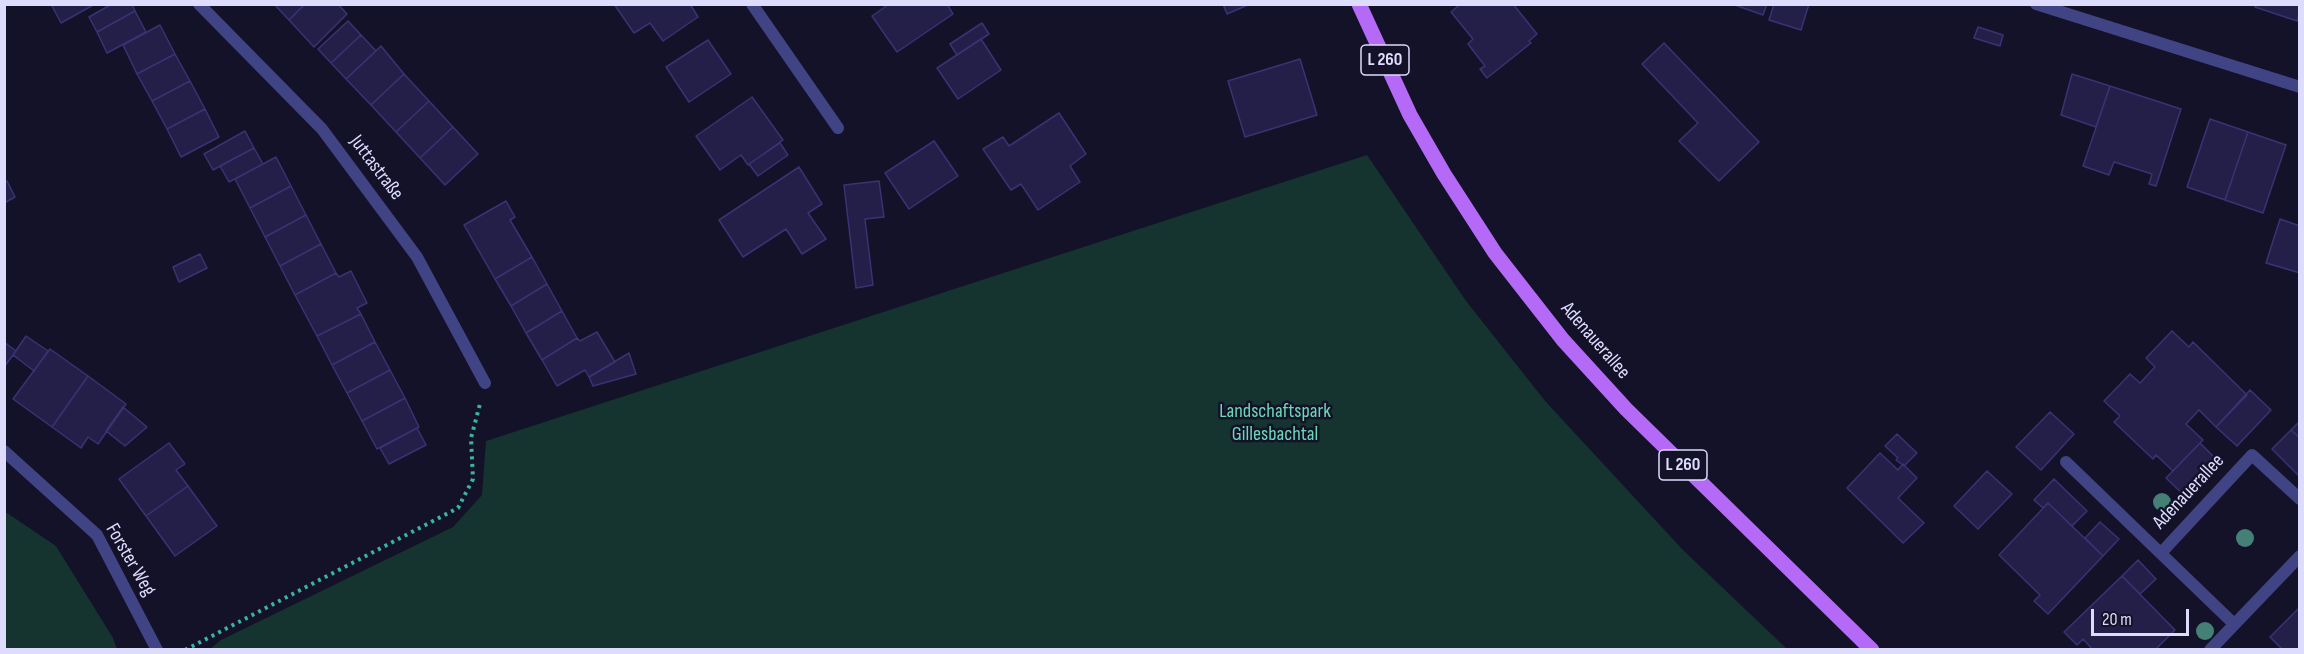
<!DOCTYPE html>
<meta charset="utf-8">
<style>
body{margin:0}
#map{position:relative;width:2304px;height:654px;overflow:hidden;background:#141229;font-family:"Sofia Sans Condensed",sans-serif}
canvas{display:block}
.frame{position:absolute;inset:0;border:6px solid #dddcfd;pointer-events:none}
.scale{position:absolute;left:2091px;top:609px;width:98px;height:27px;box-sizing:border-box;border:3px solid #dddcfd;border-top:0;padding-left:8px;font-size:18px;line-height:21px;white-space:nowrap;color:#dddcfd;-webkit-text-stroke:4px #141229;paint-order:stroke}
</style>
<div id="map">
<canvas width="2304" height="654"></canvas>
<div class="frame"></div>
<div class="scale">20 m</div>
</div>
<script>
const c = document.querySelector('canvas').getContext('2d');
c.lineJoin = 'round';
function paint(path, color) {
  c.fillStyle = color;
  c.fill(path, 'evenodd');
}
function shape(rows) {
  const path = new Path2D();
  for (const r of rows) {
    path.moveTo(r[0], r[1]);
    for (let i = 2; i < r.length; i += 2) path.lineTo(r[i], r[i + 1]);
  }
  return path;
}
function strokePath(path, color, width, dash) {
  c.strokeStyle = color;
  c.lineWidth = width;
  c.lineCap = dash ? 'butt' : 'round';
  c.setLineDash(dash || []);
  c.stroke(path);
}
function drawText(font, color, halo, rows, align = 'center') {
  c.font = font + ' "Sofia Sans Condensed",sans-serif';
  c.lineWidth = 5;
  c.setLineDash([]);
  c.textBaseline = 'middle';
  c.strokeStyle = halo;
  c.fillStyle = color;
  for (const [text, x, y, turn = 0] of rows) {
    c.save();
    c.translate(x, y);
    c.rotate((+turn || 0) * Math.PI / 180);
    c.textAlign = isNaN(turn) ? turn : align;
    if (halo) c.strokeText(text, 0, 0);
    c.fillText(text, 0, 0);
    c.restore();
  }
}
paint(shape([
 [1367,155,1466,301,1546,402,1683,550,1787,649,210,649,221,640,453,527,482,495,486,441],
 [4,511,56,546,113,638,117,649,5,649]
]), '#15332f');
const building = shape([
 [51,4,95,4,61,23,51,4],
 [112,4,132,4,135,11,97,32,89,17,112,4],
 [274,4,305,4,289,20,274,4],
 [305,4,338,4,347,14,314,47,289,20,305,4],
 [614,4,690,4,698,17,663,41,650,23,634,33,614,4],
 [889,4,947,4,953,14,897,52,872,16,889,4],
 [1223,4,1250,4,1227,14,1223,4],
 [1456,4,1513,4,1537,34,1529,41,1531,43,1487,78,1480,69,1485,66,1468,44,1473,39,1451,12,1458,6,1456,4],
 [1732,4,1767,4,1763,15,1732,4],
 [1774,4,1809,4,1801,30,1769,20,1774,4],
 [2256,4,2300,4,2300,12,2297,21,2255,7,2256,4],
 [135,11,146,32,107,53,97,32,135,11],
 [348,21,361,35,331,63,318,49,348,21],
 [982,23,989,34,957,55,950,44,982,23],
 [160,25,175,54,137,74,123,45,160,25],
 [1978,27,2003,35,2000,46,1974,38,1978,27],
 [361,35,376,51,346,79,331,63,361,35],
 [981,39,1001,70,958,99,937,68,981,39],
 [708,40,731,74,689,102,666,67,708,40],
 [1664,43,1759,142,1719,181,1679,141,1698,123,1642,64,1664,43],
 [381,46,404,74,371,105,346,79,381,46],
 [175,54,190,81,152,101,137,74,175,54],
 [1300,59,1317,115,1245,137,1228,81,1300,59],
 [404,74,429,101,396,132,371,105,404,74],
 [2072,74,2110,86,2096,127,2061,115,2072,74],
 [190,81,205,109,167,129,152,101,190,81],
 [2110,86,2181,109,2156,186,2149,184,2152,174,2114,162,2109,175,2083,166,2110,86],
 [752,97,783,140,748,165,741,155,720,170,696,136,752,97],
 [429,101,453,127,420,158,396,132,429,101],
 [205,109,219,137,181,157,167,129,205,109],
 [1059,113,1086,154,1070,166,1080,182,1038,210,1021,184,1011,190,983,149,1003,137,1009,146,1059,113],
 [2210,119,2248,132,2225,200,2187,187,2210,119],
 [453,127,478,154,445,185,420,158,453,127],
 [245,131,254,148,213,170,204,154,245,131],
 [2248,132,2286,145,2263,213,2225,200,2248,132],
 [934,141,958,176,909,209,885,173,934,141],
 [780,143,788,155,758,176,749,164,780,143],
 [254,148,263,164,229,182,220,166,254,148],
 [276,157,291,186,250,208,235,179,276,157],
 [799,167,822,204,808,213,826,239,802,254,786,229,743,257,719,220,799,167],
 [7,181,15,197,4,203,4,183,7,181],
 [879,181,884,217,865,219,873,285,856,288,844,185,879,181],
 [291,186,306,215,265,237,250,208,291,186],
 [506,201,515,217,510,220,532,257,495,279,464,225,506,201],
 [306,215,321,244,280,266,265,237,306,215],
 [2280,219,2300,226,2300,273,2266,263,2280,219],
 [321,244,336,273,295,295,280,266,321,244],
 [200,254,207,268,179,282,173,267,200,254],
 [532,257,547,284,511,306,495,279,532,257],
 [351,271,367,303,357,308,361,314,317,336,295,295,336,273,339,277,351,271],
 [547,284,562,311,526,333,511,306,547,284],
 [562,311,577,338,542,360,526,333,562,311],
 [361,314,375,342,332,365,317,336,361,314],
 [2172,331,2189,347,2193,342,2247,395,2216,427,2199,410,2186,424,2203,440,2173,471,2156,455,2153,459,2114,422,2120,416,2104,401,2130,374,2140,383,2155,367,2146,358,2172,331],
 [597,332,615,362,589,377,585,370,557,386,542,360,577,338,580,341,597,332],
 [26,336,48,351,34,371,13,355,26,336],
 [4,342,16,351,4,367,4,342],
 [375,342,390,370,347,393,332,365,375,342],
 [50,349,88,376,52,427,13,399,50,349],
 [629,353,636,374,593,386,589,377,629,353],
 [390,370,405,398,362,421,347,393,390,370],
 [88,376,126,404,98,444,88,437,81,448,52,427,88,376],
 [2250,390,2271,410,2237,446,2216,427,2250,390],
 [405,398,419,427,377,449,362,421,405,398],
 [123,407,147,427,125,446,106,431,123,407],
 [2050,412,2074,434,2041,470,2016,447,2050,412],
 [2300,421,2300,438,2291,430,2300,421],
 [417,428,426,445,389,464,380,448,417,428],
 [2291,430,2300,438,2299,476,2272,449,2291,430],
 [1897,434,1917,453,1904,466,1896,460,1898,458,1885,446,1897,434],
 [169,443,185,464,176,470,188,486,146,516,119,479,169,443],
 [2200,443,2220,463,2187,498,2166,478,2200,443],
 [1880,453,1898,470,1903,464,1917,478,1898,498,1924,523,1903,543,1847,488,1880,453],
 [1987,471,2012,494,1978,529,1954,506,1987,471],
 [2054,479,2087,511,2072,526,2048,503,2043,508,2034,500,2054,479],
 [188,486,217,526,175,556,146,516,188,486],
 [2048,503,2103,556,2048,614,2034,601,2040,595,1999,555,2048,503],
 [2100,522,2119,539,2103,556,2085,538,2100,522],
 [2138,560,2156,579,2140,594,2122,576,2138,560],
 [2122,576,2175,630,2155,650,2093,650,2083,639,2077,645,2064,632,2122,576],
 [2300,607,2300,650,2283,650,2270,637,2300,607]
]);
paint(building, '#241f49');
strokePath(building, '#393373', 1.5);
strokePath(shape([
 [185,650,458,508,473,479,471,438,480,404]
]), '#38b5a2', 4, [3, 4.5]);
strokePath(shape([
 [199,4,322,129,417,257,485,383],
 [752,4,838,128],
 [2036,4,2300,87],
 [4,451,97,535,157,650],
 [2066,462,2234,624],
 [2161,553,2252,455,2300,499],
 [2210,650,2300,556]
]), '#404485', 12);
strokePath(shape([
 [1359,4,1410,115,1444,174,1495,253,1563,340,1626,409,1872,650]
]), '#b46af6', 15);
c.fillStyle = '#448075';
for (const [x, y] of [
 [2162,502],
 [2245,538],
 [2205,631]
]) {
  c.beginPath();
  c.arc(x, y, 9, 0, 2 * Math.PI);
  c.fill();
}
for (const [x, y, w] of [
 [1385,60,48],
 [1683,465,48]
]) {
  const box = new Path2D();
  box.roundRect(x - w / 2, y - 15, w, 30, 4.5);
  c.fillStyle = '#141229';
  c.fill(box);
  strokePath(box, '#dddcfd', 1.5);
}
drawText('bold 18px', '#dddcfd', null, [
 ["L 260",1385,60],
 ["L 260",1683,465]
]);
drawText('20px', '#dddcfd', '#141229', [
 ["Juttastraße",376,168,53],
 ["Adenauerallee",1595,341,49],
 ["Adenauerallee",2189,492,-47],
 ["Forster Weg",130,560,60]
]);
drawText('20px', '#6bdab4', '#141229', [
 ["Landschaftspark",1275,412],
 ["Gillesbachtal",1275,435]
]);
</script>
